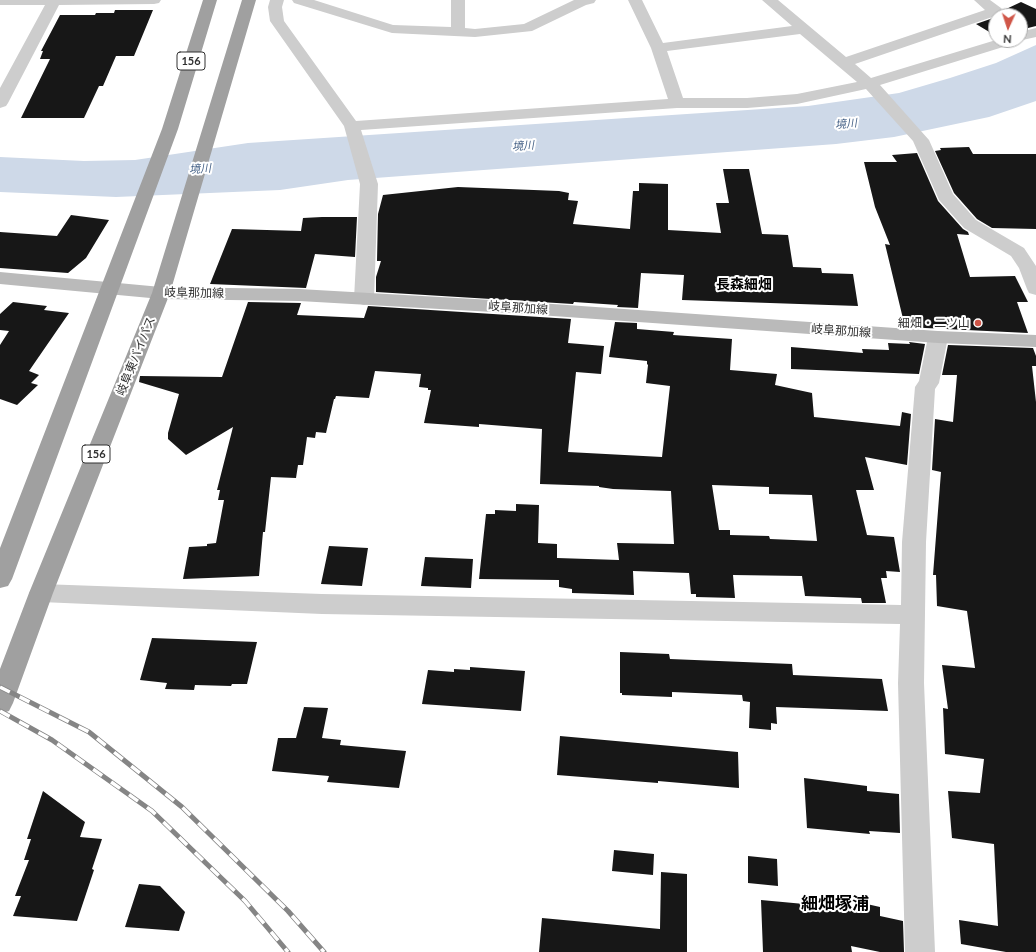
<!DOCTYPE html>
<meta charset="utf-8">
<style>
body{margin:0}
#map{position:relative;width:1036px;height:952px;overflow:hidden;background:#fff;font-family:Lato,sans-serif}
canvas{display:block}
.north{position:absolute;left:988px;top:8px;width:40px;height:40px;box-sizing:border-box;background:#fff;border:1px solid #acacac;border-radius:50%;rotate:183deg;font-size:11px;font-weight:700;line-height:16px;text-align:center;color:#303030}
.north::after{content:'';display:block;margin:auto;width:14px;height:18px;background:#d05648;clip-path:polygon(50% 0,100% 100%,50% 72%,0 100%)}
</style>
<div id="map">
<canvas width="1036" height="952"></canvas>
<div class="north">N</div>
</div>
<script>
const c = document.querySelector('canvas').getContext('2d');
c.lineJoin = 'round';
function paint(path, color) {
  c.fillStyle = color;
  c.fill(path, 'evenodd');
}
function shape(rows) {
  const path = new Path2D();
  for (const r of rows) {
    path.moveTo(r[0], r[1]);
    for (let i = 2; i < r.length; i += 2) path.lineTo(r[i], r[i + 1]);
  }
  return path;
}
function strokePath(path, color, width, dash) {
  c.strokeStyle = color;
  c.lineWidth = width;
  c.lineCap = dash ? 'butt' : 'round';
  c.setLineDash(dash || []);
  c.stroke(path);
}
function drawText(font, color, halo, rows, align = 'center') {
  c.font = font + ' Lato,"Noto Sans JP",sans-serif';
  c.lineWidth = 4;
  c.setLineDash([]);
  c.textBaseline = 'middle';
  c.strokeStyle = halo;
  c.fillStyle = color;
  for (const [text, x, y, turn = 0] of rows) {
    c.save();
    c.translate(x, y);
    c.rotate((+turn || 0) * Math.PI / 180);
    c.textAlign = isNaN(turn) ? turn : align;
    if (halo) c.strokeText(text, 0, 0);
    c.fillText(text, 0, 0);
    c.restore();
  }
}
paint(shape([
 [1036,45,1036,101,989,117,894,137,836,144,348,180,280,190,116,197,0,192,0,157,84,161,135,160,248,143,808,106,899,93,950,78,996,63]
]), '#ced9e8');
paint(shape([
 [1021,2,1036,9,1036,26,1020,30,1020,16,1000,16,1004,12,1004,10],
 [115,10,153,10,134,56,116,56,103,86,99,86,84,118,21,118,50,59,40,59,43,51,41,51,60,15,95,15,96,13,114,13],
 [996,17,996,36,976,24],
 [969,147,973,154,1036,154,1036,229,992,228,977,219,954,193,935,151,941,150,940,148],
 [917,153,938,201,963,229,968,232,969,235,957,234,970,277,1015,276,1028,302,1017,302,1028,333,905,327,885,244,890,245,875,207,864,162,897,162,892,155],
 [723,169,749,169,762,234,788,235,793,267,821,268,822,273,853,274,858,306,682,300,684,275,641,273,638,308,617,307,618,305,574,302,573,304,376,292,376,277,381,261,377,261,378,214,383,195,458,187,559,191,569,193,568,200,578,201,573,224,630,229,633,191,639,191,639,183,668,184,668,230,721,233,716,203,729,203],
 [71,215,109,220,86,258,68,273,0,268,0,232,57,236],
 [322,217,357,217,355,257,315,254,306,288,210,284,232,229,301,231,303,218],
 [13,302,47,306,44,310,69,313,29,371,39,375,31,383,38,385,17,405,0,399,0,345,9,331,0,330,0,314],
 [248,302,301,303,297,315,364,318,368,306,571,319,568,343,604,346,601,374,576,372,568,452,662,457,670,386,646,383,648,365,647,364,647,361,609,357,615,322,637,323,637,329,674,332,673,335,732,339,730,370,777,374,775,385,812,393,814,417,900,426,902,412,911,414,907,465,865,457,874,490,856,490,867,535,894,537,900,572,886,571,887,578,881,578,886,603,862,603,861,598,805,596,802,576,733,575,735,598,696,597,696,594,691,594,689,573,633,571,634,595,572,593,572,589,559,587,559,580,479,579,486,514,495,514,495,510,516,511,516,504,539,505,538,543,557,544,557,558,619,560,617,543,674,544,671,491,613,489,599,487,599,486,540,484,542,429,479,424,479,427,424,423,431,390,428,390,428,388,419,387,421,374,375,371,369,398,336,396,335,399,334,399,326,433,316,432,315,438,307,437,303,465,298,465,296,478,271,477,265,532,263,532,259,576,183,579,189,547,207,546,207,544,216,543,224,500,218,500,220,490,217,490,233,427,186,455,168,439,168,433,179,394,139,382,140,376,222,377],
 [712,485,769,487,769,494,812,495,817,541,770,539,769,536,730,535,730,530,719,530],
 [909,342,925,344,919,374,791,369,791,347,863,353,862,349,889,350,888,343,910,344],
 [948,345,1033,348,1036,356,1036,366,1032,366,1036,402,1036,952,1006,952,961,944,959,920,998,926,994,844,952,838,948,791,980,793,984,759,945,754,943,708,948,709,942,665,975,668,967,611,937,606,936,575,933,575,941,472,932,470,935,419,953,422,957,375,942,375],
 [329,546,368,548,362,586,321,584],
 [425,557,473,559,471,588,421,586],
 [152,638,257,642,247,684,232,684,231,686,195,685,194,690,165,689,167,683,140,680],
 [620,652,669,654,670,659,792,664,793,675,882,679,888,711,776,707,777,724,771,723,771,730,749,728,750,702,743,701,742,695,672,692,672,697,622,695,622,693,620,693],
 [470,667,525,671,521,711,422,704,428,670,454,672,454,669,470,670],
 [304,707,328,708,322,738,341,740,340,745,406,751,399,788,327,782,329,776,272,771,278,738,296,738],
 [560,736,738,752,739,788,658,781,658,783,557,775],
 [804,778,867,786,867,791,899,794,900,833,869,831,870,834,807,828],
 [43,791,85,822,80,837,102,839,92,869,94,870,77,921,13,916,21,896,15,896,29,860,24,860,31,839,27,839],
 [614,850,654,854,653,875,612,871],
 [748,856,777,859,778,886,748,883],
 [661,872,687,874,687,952,539,952,542,918,660,929],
 [139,884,160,886,185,912,179,931,125,927],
 [761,900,858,909,858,902,880,907,880,916,903,921,904,952,880,952,851,946,852,952,763,952]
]), '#171717');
paint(shape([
 [0,0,161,0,159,3,154,4,59,5,8,103,6,106,0,108,0,88,45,5,0,5,0,0],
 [270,0,284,0,282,7,284,21,356,121,668,99,651,48,628,0,642,0,663,43,792,26,762,0,778,0,846,57,985,10,974,0,990,0,1001,8,1003,11,1001,14,855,64,871,78,996,40,1020,40,1020,32,1036,28,1036,37,1018,41,1016,43,880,85,929,140,953,194,976,220,1024,248,1036,266,1036,295,1029,293,1027,289,1019,268,1011,256,964,228,939,200,913,141,866,89,797,104,747,108,677,108,361,130,378,184,374,299,371,303,364,305,357,303,354,299,360,184,344,126,270,21,268,7,270,0],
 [800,34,857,82,797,94,747,98,683,98,667,51,800,34],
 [292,0,314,0,393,25,451,27,451,0,465,0,465,28,475,29,524,24,574,0,596,0,594,3,586,5,532,31,475,37,392,33,294,3,292,0],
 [938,331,945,333,948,337,939,383,935,389,926,542,924,683,935,952,905,952,898,683,900,624,322,614,41,602,33,600,29,593,33,586,41,584,322,594,901,605,902,542,915,387,919,381,928,337,931,333,938,331]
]), '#cdcdcd');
paint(shape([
 [0,272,161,287,299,289,510,301,938,331,1036,335,1036,347,938,343,510,313,299,301,161,299,0,284,0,272]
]), '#bababa');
paint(shape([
 [203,0,217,0,178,129,12,579,8,586,0,588,0,548,162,129,203,0],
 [242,0,256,0,170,293,53,593,13,703,9,711,0,714,0,669,29,593,152,293,242,0]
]), '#a0a0a0');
const rail = shape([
 [0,687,89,732,182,807,288,911,324,952],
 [0,711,52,740,152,811,245,901,288,952]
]);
strokePath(rail, '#858585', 5);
strokePath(rail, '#fff', 3.5, [11]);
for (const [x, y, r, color] of [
 [978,323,4,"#d05648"]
]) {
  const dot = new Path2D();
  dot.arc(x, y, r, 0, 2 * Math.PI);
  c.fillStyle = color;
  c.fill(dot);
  strokePath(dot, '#fff', 1.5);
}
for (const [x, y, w] of [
 [191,61,28],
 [96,454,28]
]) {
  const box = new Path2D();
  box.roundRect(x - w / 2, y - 9, w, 18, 3);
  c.fillStyle = '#fff';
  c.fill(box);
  strokePath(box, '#303030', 1);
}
drawText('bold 11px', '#303030', null, [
 ["156",191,61],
 ["156",96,454]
]);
drawText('italic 11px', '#476388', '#fff', [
 ["境川",846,124,-5],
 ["境川",523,146,-4],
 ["境川",200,169,-4]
]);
drawText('12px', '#303030', '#fff', [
 ["岐阜那加線",194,293,1],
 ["岐阜那加線",518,308,4],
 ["岐阜那加線",841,331,4],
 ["岐阜東バイパス",136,356,-68]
]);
drawText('12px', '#303030', '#fff', [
 ["細畑・二ツ山",970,323]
], 'right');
drawText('bold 14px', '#000', '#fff', [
 ["長森細畑",744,284]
]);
drawText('bold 17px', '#000', '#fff', [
 ["細畑塚浦",835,904]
]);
</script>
